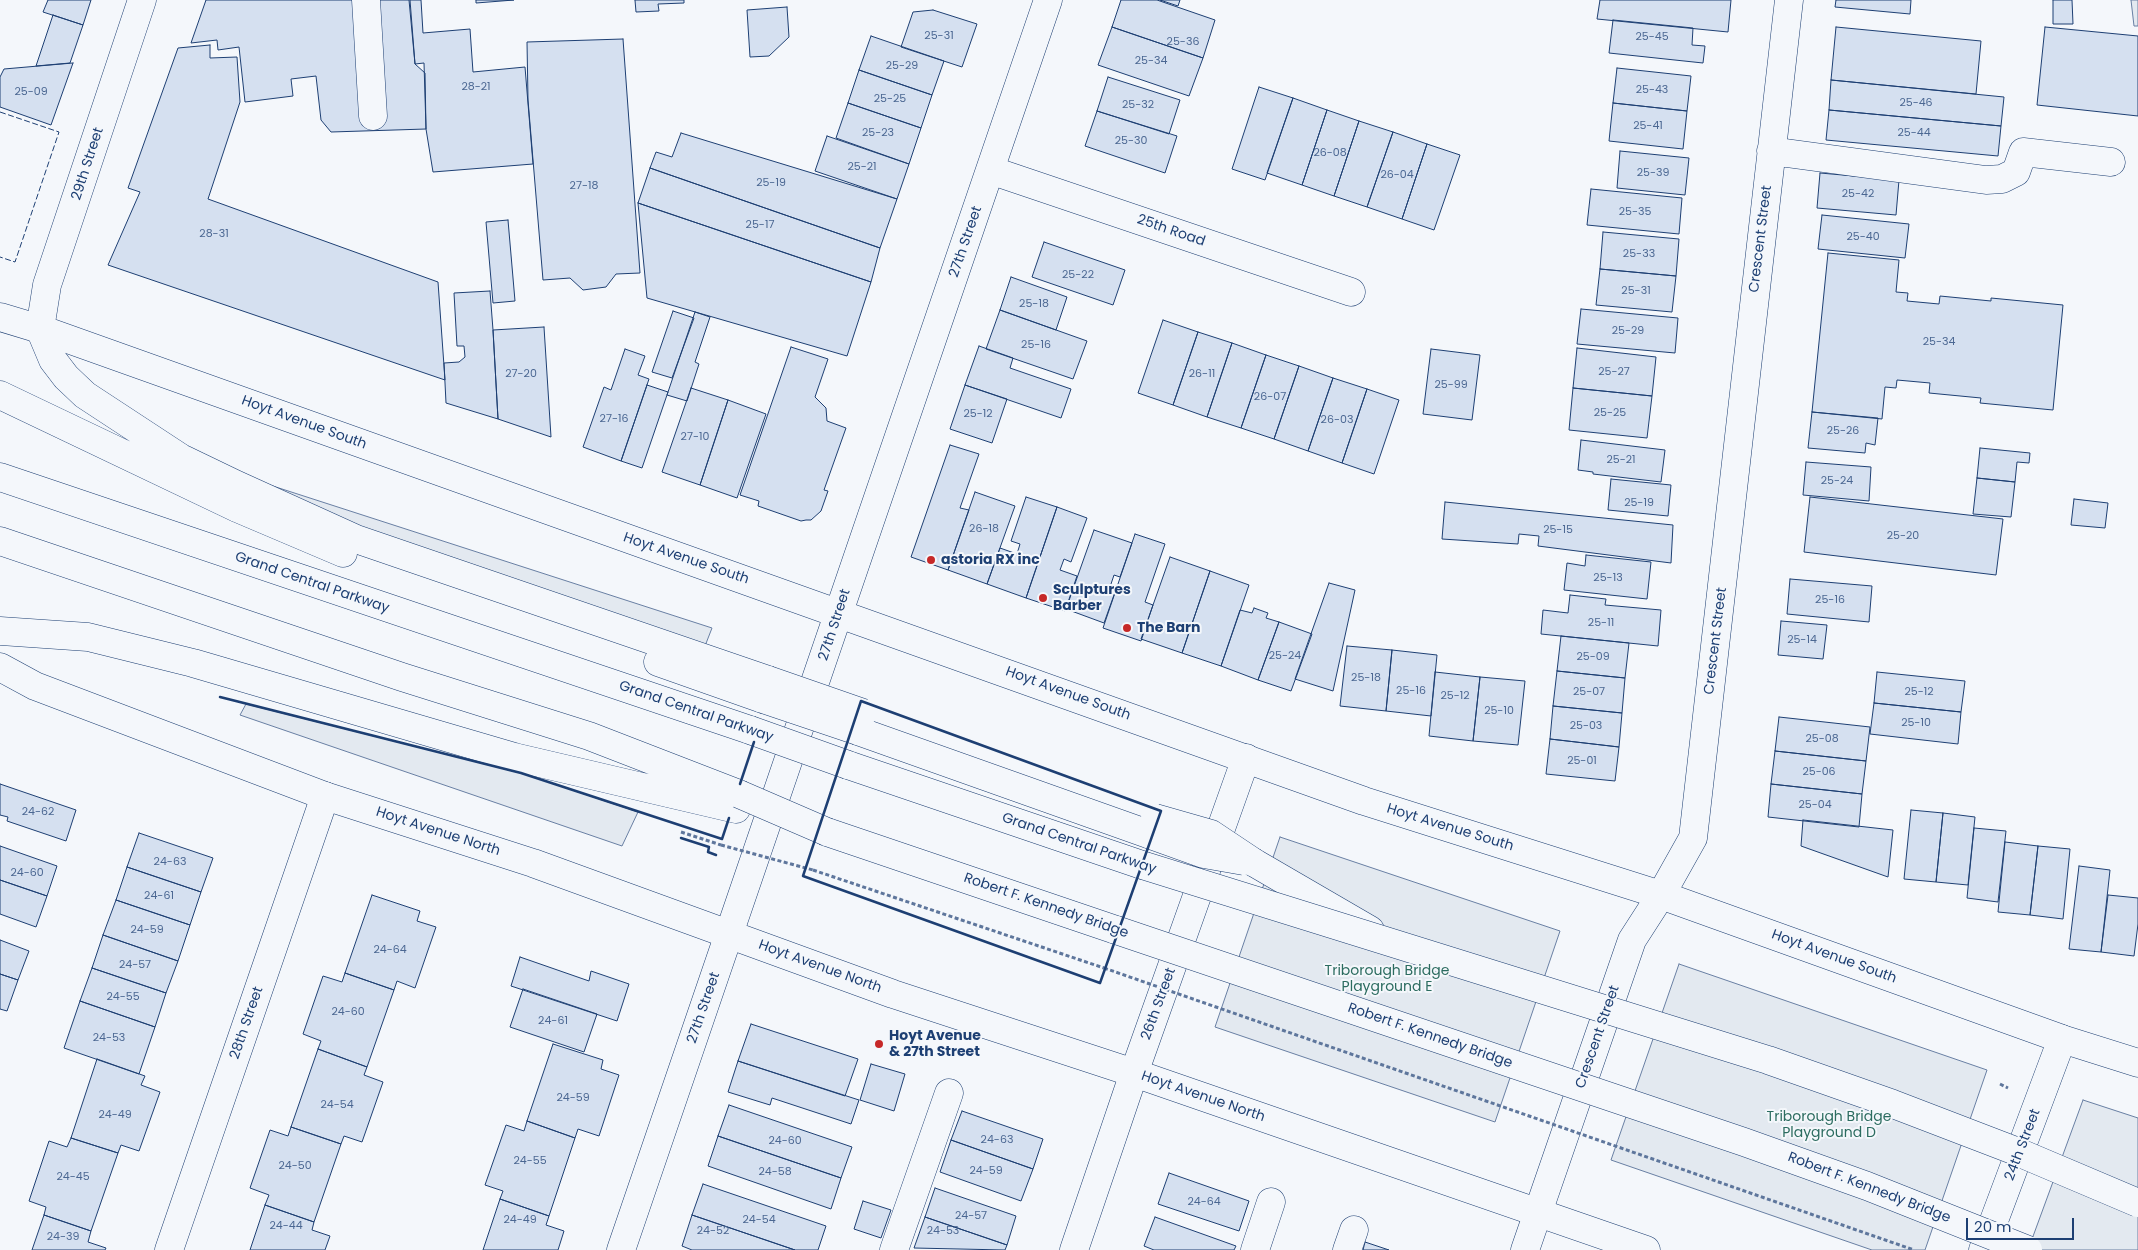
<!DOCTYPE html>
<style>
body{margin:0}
#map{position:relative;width:2138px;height:1250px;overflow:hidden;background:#f4f7fb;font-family:Poppins,sans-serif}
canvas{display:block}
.scale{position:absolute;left:1966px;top:1218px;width:108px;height:22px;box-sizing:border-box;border:2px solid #1d3f73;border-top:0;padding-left:6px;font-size:15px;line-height:18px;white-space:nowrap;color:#1d3f73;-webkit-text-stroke:4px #f4f7fb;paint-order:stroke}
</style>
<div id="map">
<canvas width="2138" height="1250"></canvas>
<div class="scale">20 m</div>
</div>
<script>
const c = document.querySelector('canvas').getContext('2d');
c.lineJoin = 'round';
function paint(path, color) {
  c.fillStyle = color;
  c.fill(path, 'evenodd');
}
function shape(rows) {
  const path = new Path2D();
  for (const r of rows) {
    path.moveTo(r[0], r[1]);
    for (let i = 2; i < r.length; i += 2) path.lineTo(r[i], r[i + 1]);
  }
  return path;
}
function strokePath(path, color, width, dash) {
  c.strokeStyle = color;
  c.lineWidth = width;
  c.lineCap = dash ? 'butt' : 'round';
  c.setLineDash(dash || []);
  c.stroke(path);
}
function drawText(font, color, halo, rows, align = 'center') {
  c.font = font + ' Poppins,sans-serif';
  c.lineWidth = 4;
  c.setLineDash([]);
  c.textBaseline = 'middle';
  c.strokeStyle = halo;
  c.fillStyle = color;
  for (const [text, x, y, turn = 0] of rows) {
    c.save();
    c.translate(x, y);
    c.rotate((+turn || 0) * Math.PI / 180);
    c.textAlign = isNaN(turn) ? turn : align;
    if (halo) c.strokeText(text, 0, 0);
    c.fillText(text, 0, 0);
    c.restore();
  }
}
const green = shape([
 [2131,0,2138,0,2138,26,2134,26,2131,0],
 [248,478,712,628,705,646,383,541,248,478],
 [246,704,521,773,638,812,622,846,240,715,246,704],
 [1280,837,1560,931,1495,1122,1215,1027,1280,837],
 [1679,964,1987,1070,1925,1250,1872,1250,1611,1160,1679,964],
 [2083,1100,2138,1118,2138,1250,2028,1250,2083,1100]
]);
paint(green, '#e3e9f0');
strokePath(green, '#687fa3', 1);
const building = shape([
 [48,0,91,0,83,25,43,12,48,0],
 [206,0,409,0,415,64,425,73,426,129,331,132,321,120,316,76,291,79,293,96,245,102,239,47,218,50,217,40,191,43,206,0],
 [410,0,421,0,423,33,470,29,473,72,525,67,533,164,433,172,426,129,424,63,415,64,410,0],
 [476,0,514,0,476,3,476,0],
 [635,0,684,0,684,3,658,4,659,11,636,12,635,0],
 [1121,0,1157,0,1215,20,1203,58,1112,27,1121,0],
 [1160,0,1180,0,1178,6,1160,0],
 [1600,0,1731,0,1728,32,1597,19,1600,0],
 [1836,0,1911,0,1910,14,1835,7,1836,0],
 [2053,0,2072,0,2073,24,2053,24,2053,0],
 [787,7,789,37,769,56,750,57,747,10,787,7],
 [933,10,977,24,962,67,901,47,913,12,933,10],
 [53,15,83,25,70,63,36,66,53,15],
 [1613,20,1693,28,1692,45,1705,46,1703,63,1609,53,1613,20],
 [1112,27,1203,58,1189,96,1098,65,1112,27],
 [1836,27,1981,41,1976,94,1831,80,1836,27],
 [2045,27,2138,36,2138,116,2037,105,2045,27],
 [871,36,944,61,932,95,859,70,871,36],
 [623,39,640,273,616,274,606,287,583,290,570,278,543,280,528,100,527,42,623,39],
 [210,45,210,58,237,57,240,102,208,199,438,282,445,380,108,265,140,192,128,188,178,48,210,45],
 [73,63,51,125,0,107,0,77,4,69,73,63],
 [1617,68,1691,76,1687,111,1613,103,1617,68],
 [859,70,932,95,921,128,848,103,859,70],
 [1108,77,1180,100,1169,134,1097,111,1108,77],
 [1831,80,2004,97,2001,126,1829,110,1831,80],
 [1259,87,1293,98,1265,180,1232,169,1259,87],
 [1293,98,1327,110,1302,185,1267,173,1293,98],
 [848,103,921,128,909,164,836,138,848,103],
 [1613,103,1687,111,1683,149,1609,141,1613,103],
 [1327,110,1359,121,1334,196,1302,185,1327,110],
 [1829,110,2001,126,1998,156,1826,140,1829,110],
 [1097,111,1177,136,1165,173,1085,146,1097,111],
 [1359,121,1393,132,1367,207,1334,196,1359,121],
 [1393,132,1427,144,1402,219,1367,207,1393,132],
 [681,133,897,199,880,248,650,168,656,152,672,157,681,133],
 [827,136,909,164,897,199,815,171,827,136],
 [1427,144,1460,155,1434,230,1402,219,1427,144],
 [1620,151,1689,158,1685,195,1617,188,1620,151],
 [650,168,880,248,871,282,638,203,650,168],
 [1820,173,1899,180,1896,215,1817,208,1820,173],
 [1591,189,1682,198,1679,234,1587,225,1591,189],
 [638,203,871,282,847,356,647,298,638,203],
 [1822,215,1909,224,1905,258,1818,249,1822,215],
 [508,220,515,301,493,303,486,222,508,220],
 [1603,232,1679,239,1676,276,1600,269,1603,232],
 [1044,242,1125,270,1113,305,1032,277,1044,242],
 [1828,253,1899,260,1896,292,1908,293,1907,301,1939,304,1940,296,1991,301,1991,298,2063,305,2053,410,1980,403,1981,398,1929,393,1930,383,1897,380,1896,388,1885,387,1882,419,1812,412,1828,253],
 [1600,269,1676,276,1672,312,1596,305,1600,269],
 [1011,277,1067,297,1056,330,1000,310,1011,277],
 [490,291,493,330,498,419,446,403,444,363,459,362,465,357,464,346,457,346,454,293,490,291],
 [1581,309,1678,318,1675,353,1577,344,1581,309],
 [1000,310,1087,341,1073,379,986,349,1000,310],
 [673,311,694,318,672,378,652,372,673,311],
 [695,312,710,317,695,362,699,364,687,401,667,395,695,312],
 [1163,320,1198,332,1173,405,1138,393,1163,320],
 [544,327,551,437,498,419,493,330,544,327],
 [1198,332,1232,343,1207,417,1173,405,1198,332],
 [1232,343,1266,355,1241,428,1207,417,1232,343],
 [979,346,1013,358,1010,368,1071,389,1061,418,965,385,979,346],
 [791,347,828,359,815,397,826,408,827,421,846,428,824,490,828,491,821,511,811,520,806,520,801,521,758,506,759,501,740,495,791,347],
 [1577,348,1656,357,1652,396,1573,388,1577,348],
 [625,349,645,356,638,375,649,379,621,461,583,447,604,387,611,390,625,349],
 [1431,349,1480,355,1472,420,1423,414,1431,349],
 [1266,355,1299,366,1274,439,1241,428,1266,355],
 [1299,366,1333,378,1308,451,1274,439,1299,366],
 [1333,378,1367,389,1342,463,1308,451,1333,378],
 [647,385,668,392,642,468,621,461,647,385],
 [965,385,1007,399,992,443,950,429,965,385],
 [691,388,728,400,700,485,662,472,691,388],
 [1573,388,1652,396,1647,438,1569,430,1573,388],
 [1367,389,1399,400,1374,474,1342,463,1367,389],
 [728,400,766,414,737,498,700,485,728,400],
 [1812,412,1878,418,1875,445,1866,443,1865,453,1808,448,1812,412],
 [1581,440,1665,450,1661,482,1593,474,1593,472,1578,470,1581,440],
 [950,445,979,454,960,508,969,510,948,570,911,557,950,445],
 [1980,448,2030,453,2029,463,2017,462,2015,482,1977,478,1980,448],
 [1806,462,1871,467,1869,501,1803,495,1806,462],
 [1977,478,2015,482,2011,517,1973,514,1977,478],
 [1611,479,1671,485,1668,516,1608,510,1611,479],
 [975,492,1015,506,987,584,948,570,975,492],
 [1026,497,1057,507,1026,598,987,584,1000,548,1017,554,1020,544,1011,541,1026,497],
 [1810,497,2003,519,1996,575,1804,552,1810,497],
 [2074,499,2108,503,2105,528,2071,525,2074,499],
 [1445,502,1673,525,1671,563,1538,546,1539,536,1519,534,1518,544,1442,539,1445,502],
 [1057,507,1087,518,1071,562,1064,559,1060,570,1077,576,1065,611,1026,598,1057,507],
 [1094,530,1132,543,1120,577,1114,575,1108,593,1114,595,1104,623,1066,609,1094,530],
 [1135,534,1165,544,1145,602,1153,605,1141,641,1103,628,1135,534],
 [1586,555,1651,562,1647,599,1564,590,1567,563,1585,566,1586,555],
 [1170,557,1210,571,1182,653,1141,639,1170,557],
 [1210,571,1249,585,1221,666,1182,653,1210,571],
 [1790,579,1872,586,1869,622,1787,614,1790,579],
 [1329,583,1355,590,1333,691,1295,679,1329,583],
 [1570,595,1606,599,1605,605,1661,610,1658,646,1541,634,1543,610,1568,613,1570,595],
 [1254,608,1268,613,1266,618,1279,622,1258,680,1221,666,1240,610,1252,613,1254,608],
 [1781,621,1827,625,1823,659,1778,655,1781,621],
 [1279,622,1312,634,1291,691,1258,680,1279,622],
 [1561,636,1629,643,1625,678,1557,671,1561,636],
 [1347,646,1392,650,1386,711,1340,706,1347,646],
 [1392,650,1437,655,1431,716,1386,711,1392,650],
 [1557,671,1625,678,1622,713,1553,706,1557,671],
 [1435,672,1480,677,1473,741,1429,736,1435,672],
 [1877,672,1965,681,1961,712,1874,703,1877,672],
 [1480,677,1525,681,1518,745,1473,741,1480,677],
 [1874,703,1961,712,1958,744,1870,734,1874,703],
 [1553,706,1622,713,1619,747,1550,739,1553,706],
 [1779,717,1870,727,1866,761,1775,751,1779,717],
 [1550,739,1619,747,1615,781,1546,774,1550,739],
 [1775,751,1866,761,1862,794,1771,784,1775,751],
 [0,784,76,810,66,841,7,821,8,817,0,815,0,784],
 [1771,784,1862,794,1859,827,1768,817,1771,784],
 [1911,810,1943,813,1936,882,1904,879,1911,810],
 [1943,813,1975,817,1968,885,1936,882,1943,813],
 [1803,820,1893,830,1888,877,1801,846,1803,820],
 [1974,828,2006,831,1998,902,1967,898,1974,828],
 [139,833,213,858,201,892,127,867,139,833],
 [2005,842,2038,846,2030,915,1998,912,2005,842],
 [0,846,57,866,47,896,0,880,0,846],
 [2038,846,2070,849,2063,919,2030,915,2038,846],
 [2079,866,2110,870,2101,952,2069,949,2079,866],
 [127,867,201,892,190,925,116,900,127,867],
 [0,880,47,896,36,927,0,914,0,880],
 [372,895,420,911,417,921,436,927,415,988,397,981,394,990,345,973,372,895],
 [2108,895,2138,898,2138,924,2134,956,2101,952,2108,895],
 [116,900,190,925,178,961,103,935,116,900],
 [103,935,178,961,166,993,92,968,103,935],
 [0,940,29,951,18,980,0,974,0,940],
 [520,957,589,981,591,971,629,984,617,1021,511,986,520,957],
 [92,968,166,993,155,1027,80,1001,92,968],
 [345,973,394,990,367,1067,318,1049,321,1041,303,1034,323,976,342,982,345,973],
 [0,974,18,980,7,1011,0,1009,0,974],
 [523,989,597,1014,584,1052,510,1027,523,989],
 [80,1001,155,1027,139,1074,64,1048,80,1001],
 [751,1024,858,1059,845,1096,738,1061,751,1024],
 [553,1044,603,1060,601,1069,619,1075,599,1136,578,1129,575,1138,527,1121,553,1044],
 [318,1049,367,1067,364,1075,383,1082,362,1142,344,1136,341,1144,291,1127,318,1049],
 [97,1059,145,1076,141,1085,160,1092,139,1151,121,1145,118,1153,71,1138,97,1059],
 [738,1061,859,1100,851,1124,772,1098,770,1105,728,1092,738,1061],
 [871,1064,905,1074,894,1111,860,1100,871,1064],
 [729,1105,852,1147,841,1178,718,1136,729,1105],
 [962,1111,1043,1139,1033,1169,951,1140,962,1111],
 [527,1121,575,1138,549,1216,500,1199,503,1191,485,1185,506,1125,524,1131,527,1121],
 [291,1127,341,1144,314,1222,265,1205,269,1195,250,1188,270,1130,288,1136,291,1127],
 [718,1136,841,1178,831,1209,708,1166,718,1136],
 [71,1138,118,1153,91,1231,44,1215,46,1207,29,1201,49,1141,67,1147,71,1138],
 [951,1140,1033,1169,1021,1201,940,1172,951,1140],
 [1169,1173,1249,1201,1239,1231,1158,1204,1169,1173],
 [703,1184,826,1226,818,1250,795,1250,692,1215,703,1184],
 [935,1188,1016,1216,1007,1245,925,1217,935,1188],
 [500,1199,549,1216,546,1225,564,1231,558,1250,483,1250,500,1199],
 [863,1201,891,1210,881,1238,854,1229,863,1201],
 [265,1205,314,1222,312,1230,330,1236,325,1250,250,1250,265,1205],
 [44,1215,91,1231,88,1242,106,1248,105,1250,32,1250,44,1215],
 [692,1215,795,1250,692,1250,682,1246,692,1215],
 [925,1217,1007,1245,1005,1250,914,1248,925,1217],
 [1155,1217,1236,1246,1234,1250,1154,1250,1144,1246,1155,1217],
 [1365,1242,1389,1250,1363,1250,1365,1242]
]);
paint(building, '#d5e0f0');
strokePath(building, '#1d3f73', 1);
const minor = shape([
 [366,0,373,116],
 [1771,151,1986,180,2002,179,2016,172,2023,152,2111,162],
 [990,170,1351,292],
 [169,1250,325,796],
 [621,1250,1048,0],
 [894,1250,949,1093],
 [1074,1250,1134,1073,1246,758],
 [1255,1250,1271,1202],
 [1347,1250,1354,1230],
 [1525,1250,1632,940,1661,895,1693,838,1789,0],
 [1983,1250,2062,1039]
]);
const major = shape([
 [0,317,40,329,1364,801,1661,895,2062,1039,2138,1063],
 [40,329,47,285,142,0],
 [0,667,35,686,325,796,533,863,893,994,1134,1073,1646,1250]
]);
const highway = shape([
 [40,329,53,360,66,377,85,395,181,458,235,484,356,539,768,680],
 [0,395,237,508,343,553],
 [0,477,750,730],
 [0,541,402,677,589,736,739,794],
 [0,631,88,637,193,663,514,757,736,809],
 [658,662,763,699],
 [858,731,1151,835],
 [848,765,1142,865],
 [827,832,1116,930],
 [1253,862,1370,930]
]);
strokePath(minor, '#1d3f73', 29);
strokePath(major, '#1d3f73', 29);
strokePath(highway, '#1d3f73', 29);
strokePath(shape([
 [681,832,721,845],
 [813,870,1104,968],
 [2000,1084,2008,1088]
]), '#5e769c', 3, [4, 2.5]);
strokePath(minor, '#f4f7fb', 28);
strokePath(major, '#f4f7fb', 28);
strokePath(highway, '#f4f7fb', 28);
const highwayBridge = shape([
 [768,680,863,713],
 [763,699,858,731],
 [750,730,848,765],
 [739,794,827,832],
 [1155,818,1211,834,1253,862],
 [1151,835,1204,854,1244,861],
 [1142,865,1768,1060,1893,1104,2013,1150,2138,1203],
 [1116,930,1744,1142,1867,1186,2028,1250]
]);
strokePath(highwayBridge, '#1d3f73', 29, []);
strokePath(shape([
 [721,845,813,870],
 [1104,968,1914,1250]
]), '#5e769c', 3, [4, 2.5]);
strokePath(highwayBridge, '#f4f7fb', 28);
strokePath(shape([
 [0,112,59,132,15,262,0,257]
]), '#1d3f73', 1, [6, 2.5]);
strokePath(shape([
 [220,697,521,773,722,839,729,818],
 [861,701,1161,811,1100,983,803,876,861,701],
 [740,784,754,742],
 [681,838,709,847,708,852,716,855]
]), '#1d3f73', 2.5);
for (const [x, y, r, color] of [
 [931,560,5,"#c62828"],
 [1043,598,5,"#c62828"],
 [1127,628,5,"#c62828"],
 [879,1044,5,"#c62828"]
]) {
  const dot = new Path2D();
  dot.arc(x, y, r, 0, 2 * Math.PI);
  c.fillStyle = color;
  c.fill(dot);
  strokePath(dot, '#f4f7fb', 2);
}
drawText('11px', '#4b6792', null, [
 ["25-31",939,36],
 ["25-45",1652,37],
 ["25-36",1183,42],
 ["25-34",1151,61],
 ["25-29",902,66],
 ["28-21",476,87],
 ["25-43",1652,90],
 ["25-09",31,92],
 ["25-25",890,99],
 ["25-46",1916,103],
 ["25-32",1138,105],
 ["25-41",1648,126],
 ["25-23",878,133],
 ["25-44",1914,133],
 ["25-30",1131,141],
 ["26-08",1330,153],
 ["25-21",862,167],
 ["25-39",1653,173],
 ["26-04",1397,175],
 ["25-19",771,183],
 ["27-18",584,186],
 ["25-42",1858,194],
 ["25-35",1635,212],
 ["25-17",760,225],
 ["28-31",214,234],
 ["25-40",1863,237],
 ["25-33",1639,254],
 ["25-22",1078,275],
 ["25-31",1636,291],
 ["25-18",1034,304],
 ["25-29",1628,331],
 ["25-34",1939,342],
 ["25-16",1036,345],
 ["25-27",1614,372],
 ["27-20",521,374],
 ["26-11",1202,374],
 ["25-99",1451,385],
 ["26-07",1270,397],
 ["25-25",1610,413],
 ["25-12",978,414],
 ["27-16",614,419],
 ["26-03",1337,420],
 ["25-26",1843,431],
 ["27-10",695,437],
 ["25-21",1621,460],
 ["25-24",1837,481],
 ["25-19",1639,503],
 ["26-18",984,529],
 ["25-15",1558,530],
 ["25-20",1903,536],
 ["25-13",1608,578],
 ["25-16",1830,600],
 ["25-11",1601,623],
 ["25-14",1802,640],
 ["25-24",1285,656],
 ["25-09",1593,657],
 ["25-18",1366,678],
 ["25-16",1411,691],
 ["25-07",1589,692],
 ["25-12",1919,692],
 ["25-12",1455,696],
 ["25-10",1499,711],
 ["25-10",1916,723],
 ["25-03",1586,726],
 ["25-08",1822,739],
 ["25-01",1582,761],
 ["25-06",1819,772],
 ["25-04",1815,805],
 ["24-62",38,812],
 ["24-63",170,862],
 ["24-60",27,873],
 ["24-61",159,896],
 ["24-59",147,930],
 ["24-64",390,950],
 ["24-57",135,965],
 ["24-55",123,997],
 ["24-60",348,1012],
 ["24-61",553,1021],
 ["24-53",109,1038],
 ["24-59",573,1098],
 ["24-54",337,1105],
 ["24-49",115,1115],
 ["24-63",997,1140],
 ["24-60",785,1141],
 ["24-55",530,1161],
 ["24-50",295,1166],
 ["24-59",986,1171],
 ["24-58",775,1172],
 ["24-45",73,1177],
 ["24-64",1204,1202],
 ["24-57",971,1216],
 ["24-49",520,1220],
 ["24-54",759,1220],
 ["24-44",286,1226],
 ["24-52",713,1231],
 ["24-53",943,1231],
 ["24-39",63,1237]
]);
drawText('14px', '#1d3f73', '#f4f7fb', [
 ["29th Street",88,164,-72],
 ["25th Road",1171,231,19],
 ["Crescent Street",1761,239,-83],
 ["27th Street",966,242,-71],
 ["Hoyt Avenue South",304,423,20],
 ["Hoyt Avenue South",686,559,19],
 ["Grand Central Parkway",312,583,19],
 ["27th Street",835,625,-72],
 ["Crescent Street",1716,641,-83],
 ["Hoyt Avenue South",1068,694,20],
 ["Grand Central Parkway",696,712,19],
 ["Hoyt Avenue South",1450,828,17],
 ["Hoyt Avenue North",438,832,18],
 ["Grand Central Parkway",1079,844,19],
 ["Robert F. Kennedy Bridge",1046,906,19],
 ["Hoyt Avenue South",1834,957,20],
 ["Hoyt Avenue North",820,967,20],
 ["26th Street",1159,1004,-70],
 ["27th Street",704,1008,-71],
 ["28th Street",247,1023,-71],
 ["Robert F. Kennedy Bridge",1430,1036,19],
 ["Crescent Street",1598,1037,-71],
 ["Hoyt Avenue North",1203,1097,19],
 ["24th Street",2023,1145,-69],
 ["Robert F. Kennedy Bridge",1869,1188,21]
]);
drawText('bold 14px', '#1d3f73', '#f4f7fb', [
 ["astoria RX inc",941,560],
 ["Sculptures",1053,590],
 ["Barber",1053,606],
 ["The Barn",1137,628],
 ["Hoyt Avenue",889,1036],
 ["& 27th Street",889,1052]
], 'left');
drawText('14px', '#2c6c60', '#f4f7fb', [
 ["Triborough Bridge",1387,971],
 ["Playground E",1387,987],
 ["Triborough Bridge",1829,1117],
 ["Playground D",1829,1133]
]);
</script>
